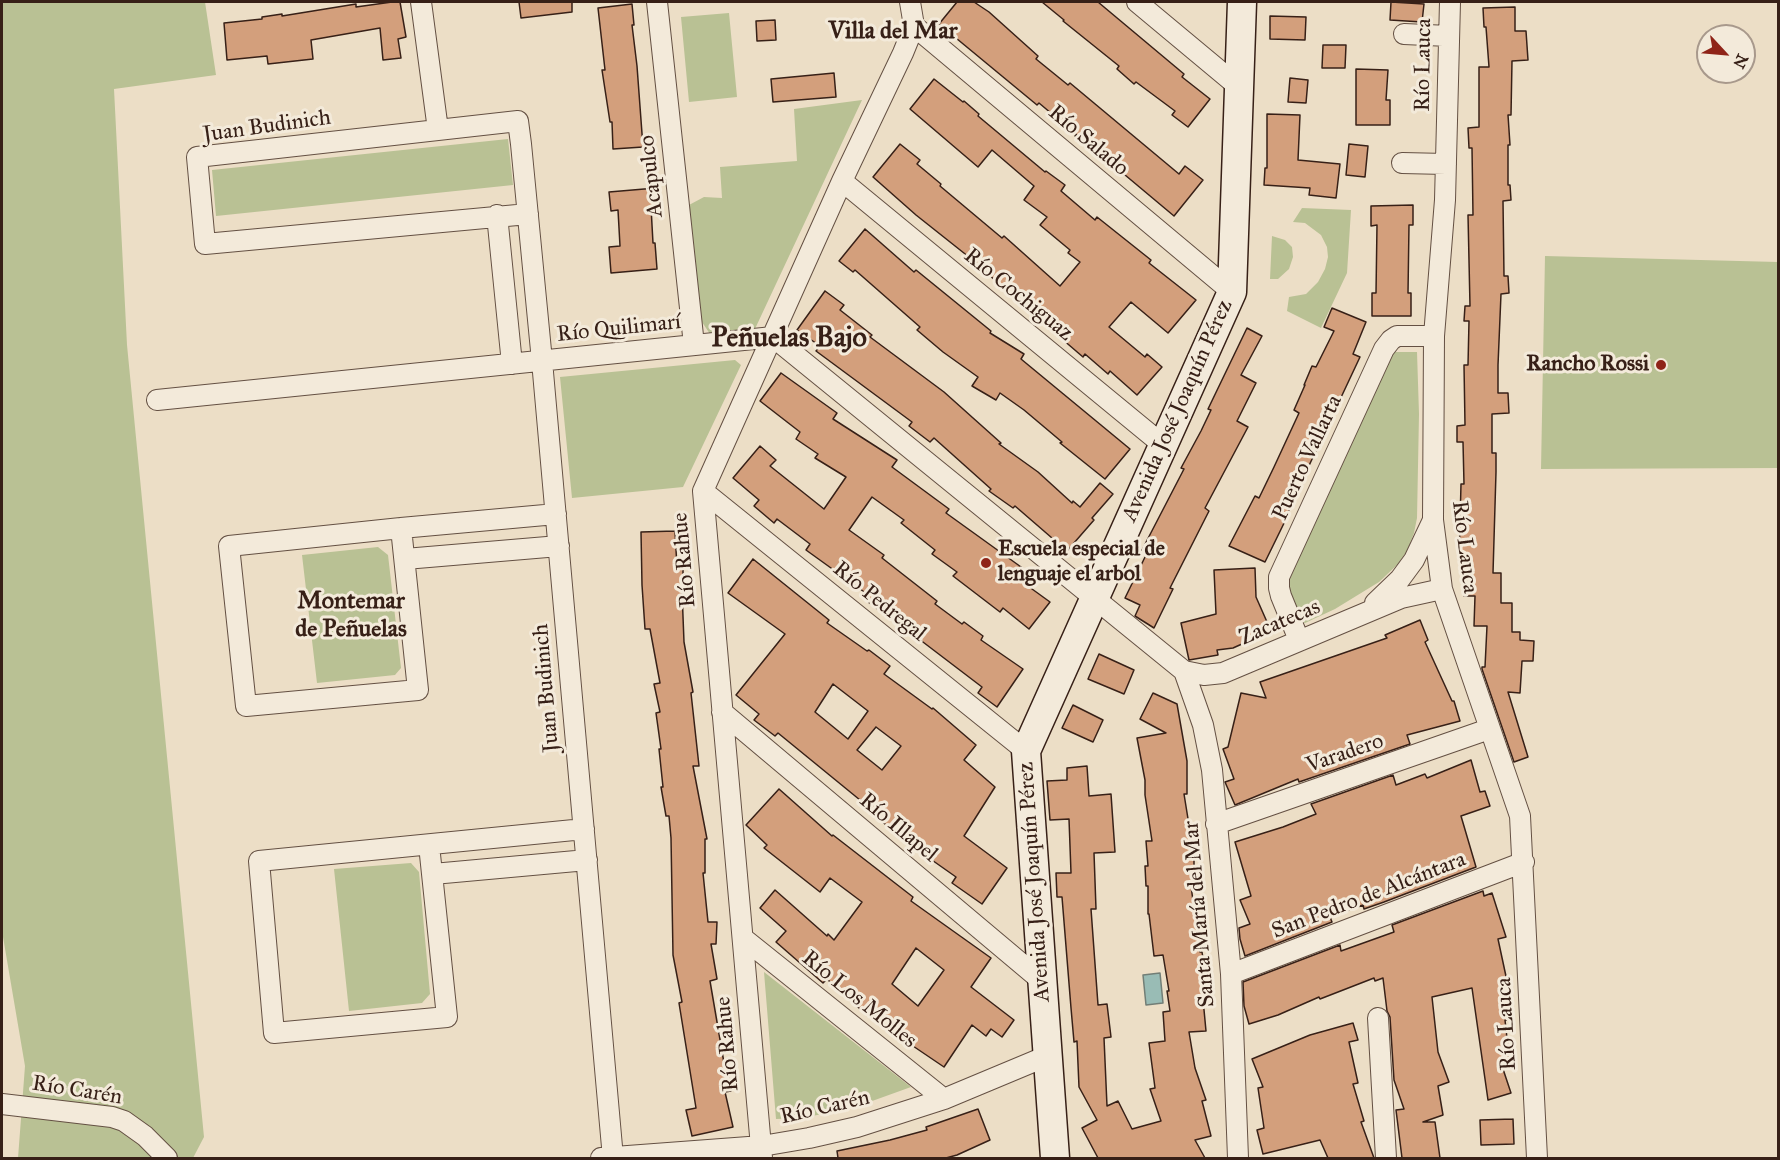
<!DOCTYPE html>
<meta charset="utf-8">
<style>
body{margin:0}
#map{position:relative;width:1780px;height:1160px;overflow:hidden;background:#ecdec6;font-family:"IM FELL Great Primer",serif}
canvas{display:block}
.frame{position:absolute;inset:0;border:3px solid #372017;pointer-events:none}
.north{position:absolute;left:1696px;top:24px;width:60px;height:60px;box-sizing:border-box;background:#f3eada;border:2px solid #a8998c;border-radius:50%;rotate:116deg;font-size:16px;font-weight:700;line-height:24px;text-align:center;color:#372017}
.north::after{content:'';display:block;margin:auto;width:21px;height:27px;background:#8f2418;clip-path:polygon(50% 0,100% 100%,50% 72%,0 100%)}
</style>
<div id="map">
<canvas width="1780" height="1160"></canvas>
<div class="frame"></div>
<div class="north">N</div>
</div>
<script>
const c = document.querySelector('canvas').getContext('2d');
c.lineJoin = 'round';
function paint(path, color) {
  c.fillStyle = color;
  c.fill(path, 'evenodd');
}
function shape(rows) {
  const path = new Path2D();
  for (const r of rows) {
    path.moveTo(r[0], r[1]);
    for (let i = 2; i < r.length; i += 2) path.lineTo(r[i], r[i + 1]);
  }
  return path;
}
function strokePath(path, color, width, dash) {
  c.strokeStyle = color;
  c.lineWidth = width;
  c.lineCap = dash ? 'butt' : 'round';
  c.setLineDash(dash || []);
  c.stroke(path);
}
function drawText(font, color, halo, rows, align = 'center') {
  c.font = font + ' "IM FELL Great Primer",serif';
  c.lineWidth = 6;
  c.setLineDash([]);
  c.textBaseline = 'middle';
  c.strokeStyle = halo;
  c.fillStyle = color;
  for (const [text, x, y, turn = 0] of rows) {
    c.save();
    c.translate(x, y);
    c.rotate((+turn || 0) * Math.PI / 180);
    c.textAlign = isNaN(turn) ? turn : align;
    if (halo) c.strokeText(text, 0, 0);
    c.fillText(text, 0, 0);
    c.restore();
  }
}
paint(shape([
 [2,2,205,2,216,75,114,89,127,345,204,1137,193,1158,18,1158,25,1066,2,931],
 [729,13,737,97,689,102,681,17],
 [862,100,754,331,710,334,702,322,689,205,704,197,722,198,720,167,797,161,794,109],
 [508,139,513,185,216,216,212,170],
 [1302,208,1351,210,1347,273,1321,328,1287,311,1289,297,1306,294,1318,282,1325,269,1328,257,1327,247,1321,235,1305,223,1293,222],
 [1272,236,1285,240,1292,247,1293,257,1289,269,1278,279,1270,279],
 [1545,256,1778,262,1778,468,1541,469],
 [1391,352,1417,352,1419,414,1417,518,1414,533,1407,551,1398,564,1379,582,1335,609,1305,623,1300,622,1297,619,1285,577],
 [735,360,741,365,683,487,572,498,560,377],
 [378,547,388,555,401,668,395,675,317,683,302,555],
 [411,863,419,872,430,994,422,1003,349,1011,334,869],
 [764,972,911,1087,850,1109,801,1118,776,1119]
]), '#b9c194');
const water = shape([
 [1160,973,1163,1003,1146,1005,1143,975,1160,973]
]);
paint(water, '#99bcb5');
strokePath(water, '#727e76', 1.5);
const building = shape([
 [392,2,400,2,406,37,398,39,401,58,383,60,380,28,311,40,313,59,268,64,267,56,227,60,224,23,262,19,262,17,282,14,282,16,356,4,356,7,392,2],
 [519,2,572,2,572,12,521,18,519,2],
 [957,2,974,2,989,12,1038,56,1036,59,1068,85,1070,83,1179,174,1185,166,1203,180,1174,216,1094,149,1093,151,1075,136,1077,135,1039,103,1037,105,939,24,957,2],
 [1042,2,1098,2,1184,74,1182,77,1210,99,1188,127,1172,115,1175,111,1136,82,1134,84,1117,69,1119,66,1063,21,1064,20,1042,2],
 [1391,2,1424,4,1422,22,1390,20,1391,2],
 [632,4,634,25,632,25,637,66,643,147,613,149,612,122,610,122,602,70,605,70,598,8,632,4],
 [1515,7,1515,31,1526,31,1528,60,1512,61,1511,115,1508,115,1510,145,1508,145,1508,185,1510,185,1511,200,1503,201,1504,276,1508,276,1509,293,1501,294,1498,365,1498,393,1508,393,1509,413,1492,414,1492,453,1496,453,1496,472,1493,573,1501,573,1501,603,1512,603,1512,632,1520,632,1520,640,1534,641,1533,661,1522,661,1520,693,1508,692,1528,757,1514,762,1482,669,1482,667,1485,667,1487,626,1474,626,1475,596,1464,596,1463,562,1459,562,1461,484,1464,484,1463,442,1457,442,1457,426,1465,425,1464,365,1468,365,1469,321,1464,321,1465,306,1470,306,1468,215,1473,215,1472,148,1469,148,1468,128,1479,127,1479,67,1489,67,1486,27,1484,27,1483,8,1515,7],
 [1270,16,1306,17,1305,40,1270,39,1270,16],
 [775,20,776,40,757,41,756,21,775,20],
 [1323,45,1346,45,1345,68,1322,68,1323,45],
 [1356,69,1388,70,1386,100,1390,100,1390,125,1356,125,1356,69],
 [834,73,836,97,773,102,771,79,834,73],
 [1290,78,1308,80,1306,103,1288,102,1290,78],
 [934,79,963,102,964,101,979,114,978,116,1045,172,1046,171,1065,185,1061,191,1095,220,1097,217,1151,260,1149,263,1196,300,1168,333,1131,302,1109,327,1145,357,1147,354,1162,367,1137,395,1110,371,1108,374,1085,354,1083,357,1005,290,979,265,916,215,873,177,900,144,920,160,917,164,941,184,940,186,1002,238,1004,236,1060,286,1080,262,1068,253,1070,250,1040,225,1047,217,1024,200,1034,186,992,150,978,167,910,109,934,79],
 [1267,114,1300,115,1298,160,1340,164,1336,198,1309,195,1310,188,1264,185,1265,168,1267,168,1267,114],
 [1349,144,1368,146,1365,177,1346,175,1349,144],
 [656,188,658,206,651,207,653,243,655,243,657,269,611,273,609,247,620,246,618,210,611,211,609,192,656,188],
 [1413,205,1413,225,1409,225,1408,293,1411,293,1411,316,1372,316,1372,293,1376,293,1377,225,1371,226,1371,206,1413,205],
 [865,229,914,272,916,270,991,331,990,333,1024,354,1021,359,1130,449,1105,479,1060,443,1062,442,1024,410,1000,393,996,400,972,386,978,377,943,352,917,330,920,327,855,270,853,272,839,261,865,229],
 [825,291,844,305,840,310,872,335,870,337,944,392,1001,443,999,444,1038,472,1072,503,1073,501,1080,507,1100,483,1113,494,1092,518,1094,520,1067,551,1015,506,1013,508,989,491,991,489,934,438,930,442,909,426,912,422,816,351,820,346,797,330,825,291],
 [1332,308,1366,322,1353,354,1360,357,1298,489,1288,513,1289,513,1265,562,1229,546,1255,496,1259,498,1274,467,1299,413,1294,410,1305,385,1304,385,1312,366,1316,367,1334,331,1324,327,1332,308],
 [1247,328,1262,336,1241,375,1256,383,1237,421,1248,427,1205,508,1209,511,1170,588,1173,589,1154,628,1135,616,1140,605,1125,598,1147,553,1142,550,1184,469,1181,468,1201,431,1211,410,1208,409,1247,328],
 [781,373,837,413,833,419,897,460,892,467,949,509,946,513,1028,572,1021,581,1050,602,1029,629,1003,608,1000,612,953,576,957,572,932,554,935,550,901,523,904,520,872,497,849,530,884,555,882,558,937,601,935,604,962,624,964,622,983,636,981,640,1023,669,997,707,978,693,982,687,919,639,920,637,885,609,883,613,864,599,867,594,806,550,810,544,777,519,774,523,754,506,759,500,733,478,760,446,776,460,770,466,824,509,846,477,815,458,818,454,796,439,800,432,760,401,781,373],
 [675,531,677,568,683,568,683,591,682,591,684,642,693,692,691,693,699,766,693,766,707,839,705,839,705,873,703,873,708,922,717,922,716,944,711,944,717,979,710,981,724,1063,726,1063,731,1091,725,1092,733,1127,692,1136,686,1110,696,1108,679,1003,682,1002,673,955,671,838,669,816,666,816,661,787,663,787,659,749,661,749,656,713,660,712,654,684,660,683,650,629,645,629,642,585,641,532,675,531],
 [753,559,829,620,827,623,867,651,869,650,890,666,884,674,932,709,933,708,976,745,964,760,995,787,964,836,1007,868,982,904,952,883,956,877,895,834,896,833,869,811,871,809,778,733,775,736,754,720,759,714,736,695,785,634,728,593,753,559],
 [833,684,868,711,848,739,815,712,833,684],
 [876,727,901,746,882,770,857,750,876,727],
 [1255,568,1256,597,1271,631,1233,648,1217,650,1218,655,1189,660,1181,623,1216,614,1214,570,1255,568],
 [1420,620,1428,640,1425,642,1452,701,1454,701,1460,721,1407,735,1410,744,1299,782,1298,779,1235,805,1225,782,1234,779,1223,749,1228,747,1241,693,1266,698,1260,682,1387,638,1385,635,1420,620],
 [1099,654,1134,670,1124,694,1088,679,1099,654],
 [1153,693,1177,704,1187,761,1187,794,1184,794,1194,856,1194,886,1191,886,1200,952,1202,952,1206,977,1201,978,1206,1031,1189,1032,1195,1068,1206,1100,1202,1101,1211,1136,1195,1140,1205,1158,1098,1158,1082,1128,1097,1120,1079,1087,1077,1041,1074,1042,1071,1008,1062,897,1057,897,1056,873,1071,873,1069,819,1050,820,1047,781,1067,780,1067,768,1087,766,1089,796,1111,794,1115,852,1094,853,1096,909,1091,909,1098,1005,1107,1004,1111,1037,1104,1038,1107,1106,1118,1101,1132,1129,1161,1121,1150,1089,1155,1088,1149,1043,1165,1041,1163,1012,1170,1011,1167,991,1169,991,1163,955,1154,956,1149,914,1148,914,1148,886,1146,886,1145,866,1148,866,1146,841,1152,841,1145,795,1145,780,1137,738,1166,733,1140,719,1153,693],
 [1073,705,1103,720,1093,742,1062,728,1073,705],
 [1471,760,1480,792,1485,791,1490,806,1461,816,1476,867,1384,902,1364,909,1363,905,1330,917,1332,922,1245,956,1240,939,1239,928,1250,924,1240,900,1251,896,1235,842,1283,827,1316,814,1311,804,1393,775,1396,785,1425,774,1427,778,1471,760],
 [779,789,832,836,833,835,913,897,911,901,991,958,971,987,1014,1020,1002,1037,991,1029,986,1036,972,1025,944,1067,910,1044,908,1047,854,1004,827,979,823,983,776,942,786,931,760,908,775,890,827,936,828,934,834,940,862,902,830,878,820,892,764,848,767,845,746,825,779,789],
 [916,948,944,970,918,1006,892,984,916,948],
 [1483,891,1484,896,1492,893,1506,937,1498,939,1507,981,1501,982,1507,1020,1505,1020,1510,1066,1502,1066,1511,1093,1488,1100,1472,988,1432,997,1438,1052,1449,1082,1438,1086,1443,1115,1423,1122,1435,1122,1440,1158,1402,1158,1396,1110,1404,1109,1394,1080,1390,1017,1387,1011,1383,978,1375,981,1374,978,1320,999,1319,997,1278,1015,1249,1024,1244,1006,1243,982,1340,945,1341,951,1394,932,1392,925,1483,891],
 [1353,1023,1358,1040,1349,1042,1358,1083,1353,1084,1364,1121,1361,1122,1374,1158,1328,1158,1320,1140,1263,1154,1257,1130,1264,1128,1258,1088,1263,1087,1252,1059,1310,1035,1353,1023],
 [978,1109,990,1140,957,1155,946,1158,838,1158,837,1151,890,1140,927,1130,926,1127,978,1109],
 [1513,1119,1514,1144,1481,1145,1480,1120,1513,1119]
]);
paint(building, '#d39f7c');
strokePath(building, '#372017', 1.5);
const street = shape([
 [421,2,438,130],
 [657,2,694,345],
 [1137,2,1239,87],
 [1450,2,1445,200,1434,336,1433,520,1442,589,1520,816,1537,1158],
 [914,26,1232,292],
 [1404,34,1449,36],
 [1402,163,1446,164],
 [842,181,1163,445],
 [528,214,205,244,197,157,518,121,521,144,542,361,613,1158],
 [497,215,512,364],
 [157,400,773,337,1184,671,1204,675,1223,673,1401,598,1442,589],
 [703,491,1026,751],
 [401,528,418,690,246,706,229,546,401,528,556,514],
 [405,559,559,546],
 [1375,603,1400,579,1414,560,1433,520],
 [1299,640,1281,596,1279,588,1279,577,1384,349,1391,340,1397,336,1434,336],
 [1184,671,1203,725,1212,770,1231,974,1238,1158],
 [722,712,1042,981],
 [1216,824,1489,729],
 [429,845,447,1017,274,1033,259,861,584,829],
 [433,874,587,860],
 [743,938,944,1099],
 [1231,974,1524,862],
 [1378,1018,1386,1158],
 [2,1104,112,1117,124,1121,145,1136,167,1158],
 [601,1158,762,1146,809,1138,857,1127,944,1099,1047,1056],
 [762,1158,703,491,842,181,903,53,914,26,910,2]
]);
const secondary = shape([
 [1055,1158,1026,751,1232,292,1242,2]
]);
strokePath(street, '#645043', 22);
strokePath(secondary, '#372017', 31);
strokePath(street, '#f3eada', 20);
strokePath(secondary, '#f3eada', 28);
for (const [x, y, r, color] of [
 [1661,365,6,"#8f2418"],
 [986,563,6,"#8f2418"]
]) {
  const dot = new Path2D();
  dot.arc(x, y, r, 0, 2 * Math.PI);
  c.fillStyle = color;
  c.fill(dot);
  strokePath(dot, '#f3eada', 2);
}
drawText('22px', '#372017', '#f3eada', [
 ["Río Lauca",1424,65,-89],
 ["Juan Budinich",267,127,-8],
 ["Río Salado",1088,141,40],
 ["Acapulco",652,176,-96],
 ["Río Cochiguaz",1018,295,39],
 ["Río Quilimarí",619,329,-6],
 ["Avenida José Joaquín Pérez",1178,411,-66],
 ["Puerto Vallarta",1308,458,-65],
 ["Río Lauca",1464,547,83],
 ["Río Rahue",685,560,-95],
 ["Río Pedregal",879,602,39],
 ["Zacatecas",1280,623,-23],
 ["Juan Budinich",547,688,-95],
 ["Varadero",1345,754,-19],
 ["Río Illapel",898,828,40],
 ["Avenida José Joaquín Pérez",1035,882,-94],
 ["San Pedro de Alcántara",1369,896,-21],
 ["Santa María del Mar",1200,914,-95],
 ["Río Los Molles",859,1000,39],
 ["Río Lauca",1507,1024,-93],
 ["Río Rahue",728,1044,-95],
 ["Río Carén",77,1091,9],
 ["Río Carén",825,1108,-13]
]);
drawText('bold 22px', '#372017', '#f3eada', [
 ["Rancho Rossi",1649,365],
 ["Escuela especial de",998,550,"left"],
 ["lenguaje el arbol",998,575,"left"]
], 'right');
drawText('bold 24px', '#372017', '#f3eada', [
 ["Villa del Mar",893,32],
 ["Montemar",351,602],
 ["de Peñuelas",351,630]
]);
drawText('bold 28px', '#372017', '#f3eada', [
 ["Peñuelas Bajo",789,339]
]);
</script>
